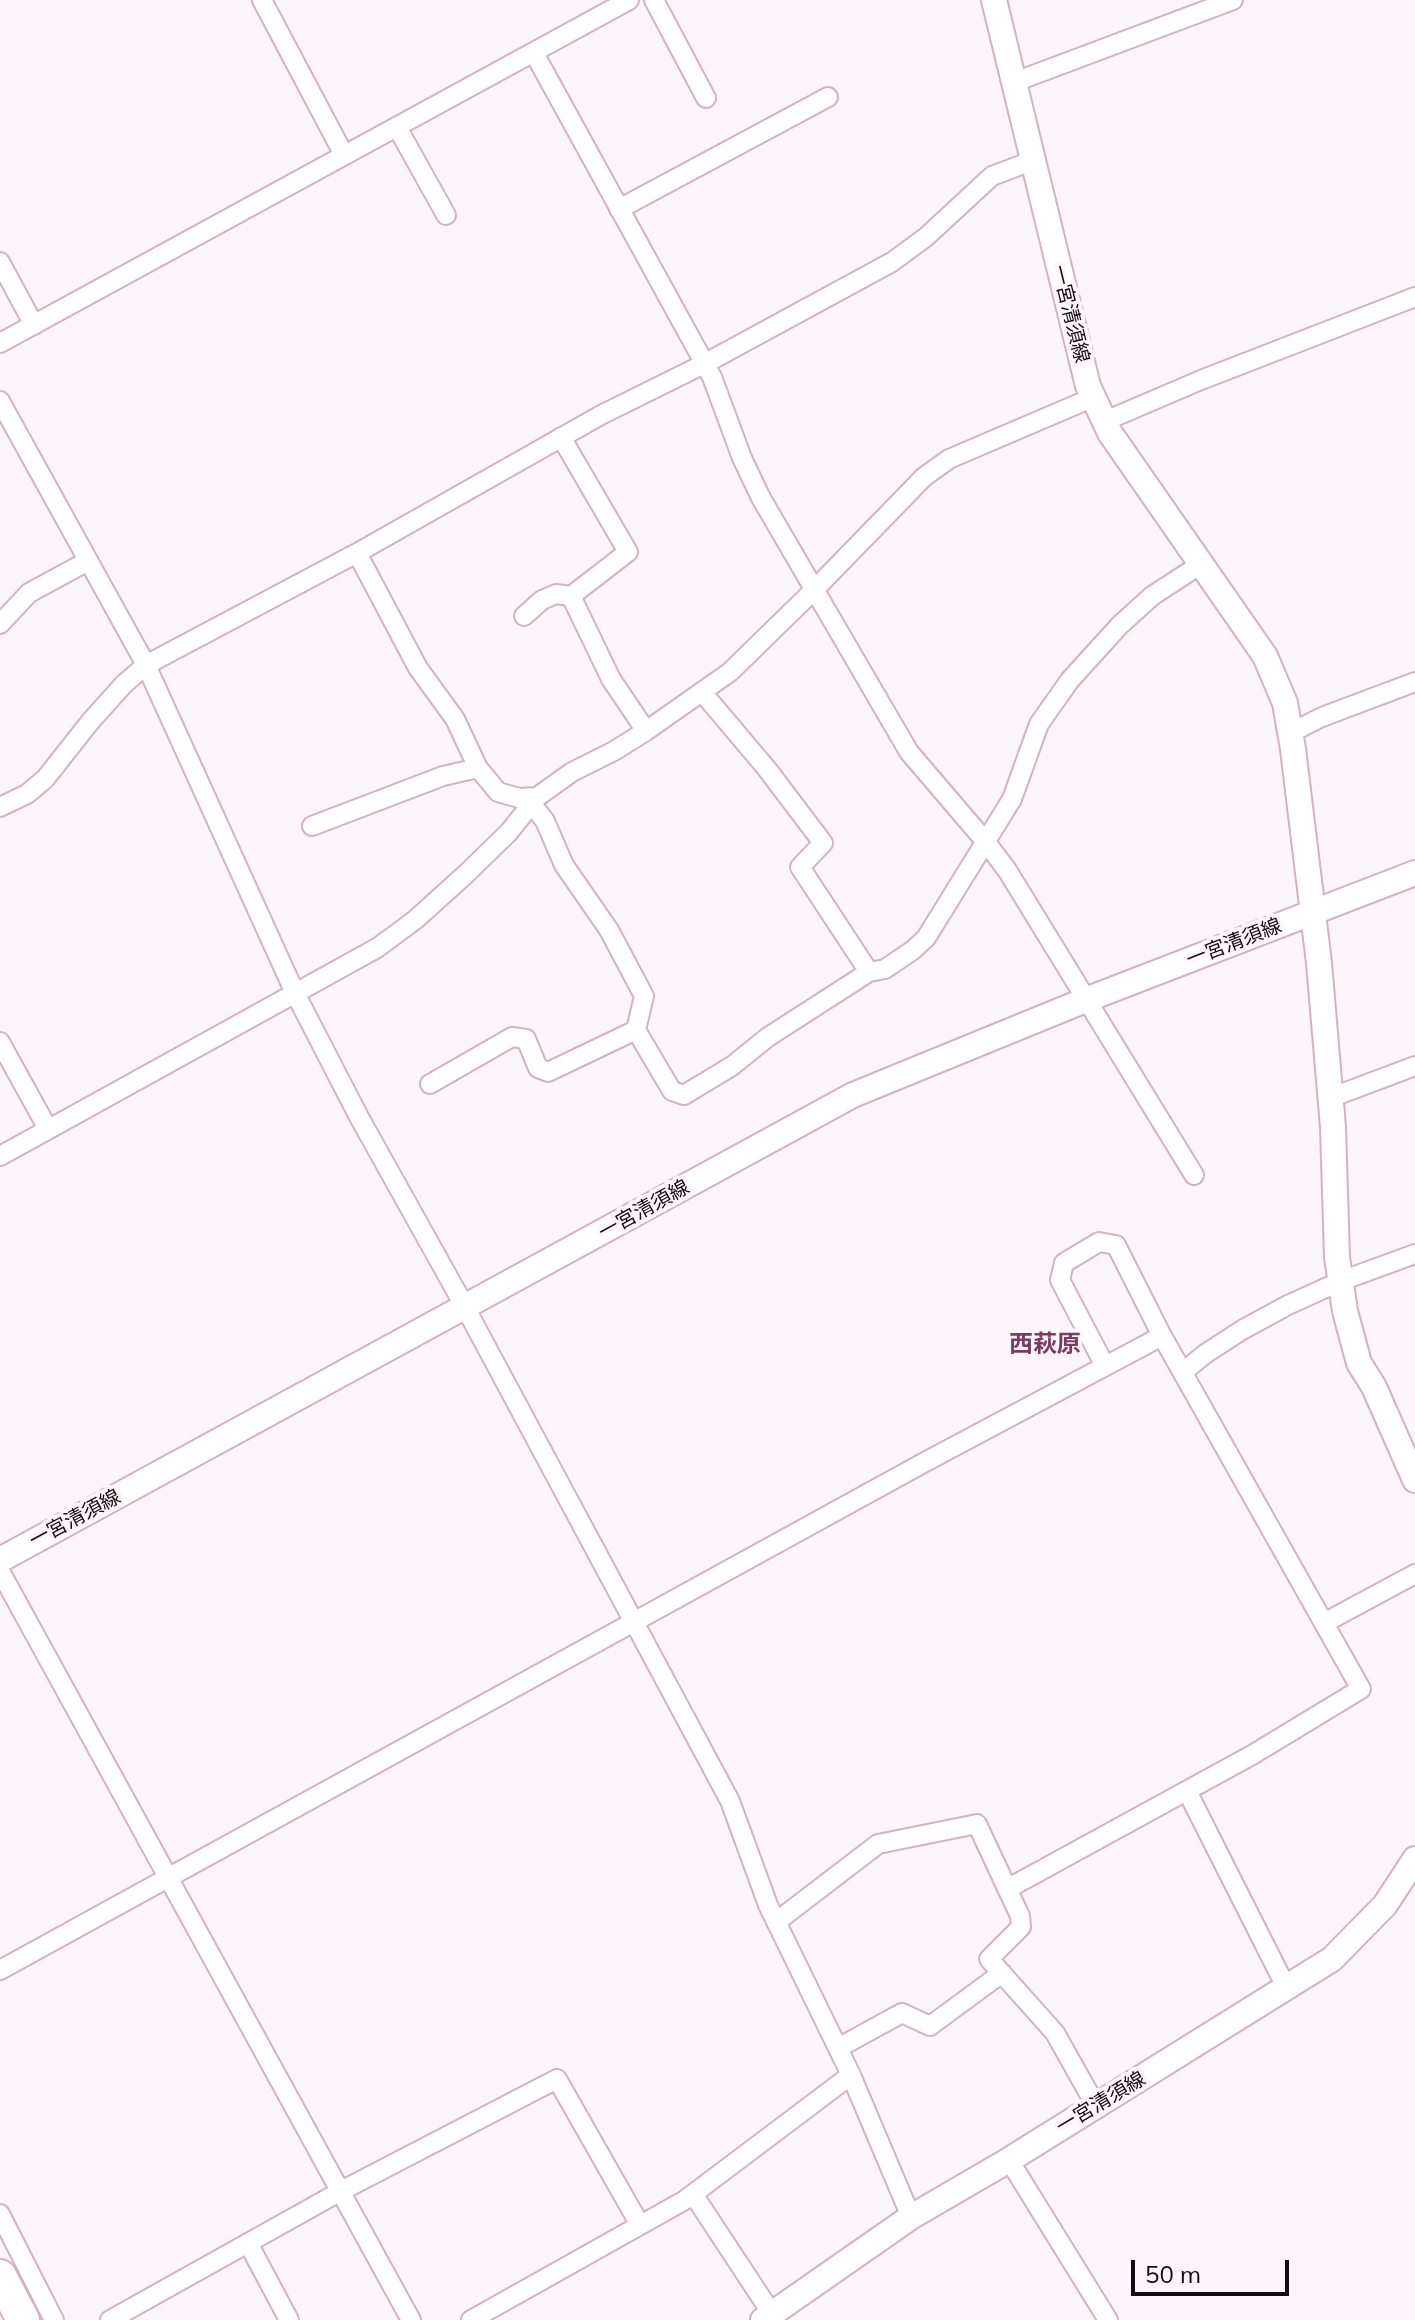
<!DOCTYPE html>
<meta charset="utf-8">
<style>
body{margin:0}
#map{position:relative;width:1415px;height:2320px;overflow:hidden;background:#fcf5f9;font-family:Mulish,sans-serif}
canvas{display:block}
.scale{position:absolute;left:1131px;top:2260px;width:158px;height:36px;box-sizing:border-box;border:4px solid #150a10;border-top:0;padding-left:10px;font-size:24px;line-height:28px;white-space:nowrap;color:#150a10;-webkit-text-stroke:6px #fcf5f9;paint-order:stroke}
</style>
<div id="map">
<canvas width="1415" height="2320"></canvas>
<div class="scale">50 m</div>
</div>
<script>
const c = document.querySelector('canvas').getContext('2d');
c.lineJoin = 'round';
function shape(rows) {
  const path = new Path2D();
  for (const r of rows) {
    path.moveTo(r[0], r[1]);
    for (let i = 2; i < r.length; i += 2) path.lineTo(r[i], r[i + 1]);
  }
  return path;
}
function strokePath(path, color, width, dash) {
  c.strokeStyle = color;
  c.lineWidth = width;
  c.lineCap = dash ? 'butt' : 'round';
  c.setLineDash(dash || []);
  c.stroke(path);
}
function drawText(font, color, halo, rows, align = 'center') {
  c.font = font + ' Mulish,"Noto Sans JP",sans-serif';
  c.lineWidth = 8;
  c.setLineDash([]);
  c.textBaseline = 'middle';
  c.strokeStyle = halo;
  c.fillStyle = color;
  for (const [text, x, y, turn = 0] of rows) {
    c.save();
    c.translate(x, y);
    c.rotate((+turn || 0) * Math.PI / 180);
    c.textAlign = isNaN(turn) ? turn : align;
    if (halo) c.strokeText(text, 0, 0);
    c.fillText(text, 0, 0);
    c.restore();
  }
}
const street = shape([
 [262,0,344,155],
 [654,0,706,98],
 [534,53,712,377,742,458,761,498,909,752,985,841,1007,870,1194,1175],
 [1012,83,1233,0],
 [397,127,446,215],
 [619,209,828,97],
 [0,262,34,325],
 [0,343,629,0],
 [0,401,146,665,295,993,359,1117,465,1307,730,1801,768,1905,851,2075,911,2217],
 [1105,421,1201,380,1415,297],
 [561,437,628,552,571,596],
 [357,553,418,668,455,719,478,768,498,792,519,798,537,797],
 [524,616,542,600,556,594,571,596,611,679,646,731],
 [0,624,29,593,88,561],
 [702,692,767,769,823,843,800,867,869,972],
 [1290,733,1322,717,1415,682],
 [0,807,27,794,45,779,90,722,124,684,146,665,357,553,601,415,704,364,892,262,926,237,992,176,1034,160],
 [312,826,443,776,478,768],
 [636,1030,672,1091,684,1095,732,1066,768,1037,869,972,885,969,913,950,926,938,1012,799,1039,724,1070,680,1120,625,1152,596,1201,564],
 [0,1042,48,1129],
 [430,1084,512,1037,526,1039,538,1068,548,1072,636,1030,644,996,609,930,564,865,545,821,532,804],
 [1330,1098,1415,1066],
 [0,1156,377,948,415,920,466,874,509,832,537,797,572,772,614,751,646,731,730,672,815,589,924,477,949,459,1094,397],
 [1183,1372,1205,1354,1242,1330,1288,1305,1341,1281,1415,1254],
 [0,1571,411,2320],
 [1324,1623,1415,1574],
 [1187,1791,1286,1987],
 [1007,1889,1252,1755,1361,1689,1162,1336,1116,1245,1099,1242,1064,1263,1060,1280,1105,1366],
 [776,1922,878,1844,977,1824,1020,1916,1021,1927,989,1959,1055,2033,1096,2106],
 [0,1970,925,1462,1162,1336],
 [838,2048,902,2013,930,2026,1002,1973],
 [1009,2160,1108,2320],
 [693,2194,772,2314],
 [0,2214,54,2320],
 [248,2243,289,2320],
 [110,2320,341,2191,557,2079,640,2225],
 [471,2320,685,2200,851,2075]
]);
const secondary = shape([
 [994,0,1088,386,1110,433,1265,656,1285,703,1293,749,1319,963,1333,1127,1337,1257,1345,1311,1359,1363,1374,1387,1415,1480],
 [0,1560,853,1095,1088,999,1415,873],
 [763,2320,911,2217,1009,2160,1332,1959,1385,1905,1415,1859]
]);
const highway = shape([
 [0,2276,23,2320]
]);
strokePath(street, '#d4b2c4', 22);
strokePath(secondary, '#d4b2c4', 28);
strokePath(highway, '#d4b2c4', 36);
strokePath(street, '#fff', 18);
strokePath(secondary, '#fff', 24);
strokePath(highway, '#fff', 32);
drawText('20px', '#150a10', '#fcf5f9', [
 ["一宮清須線",1070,314,76],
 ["一宮清須線",1234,943,-21],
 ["一宮清須線",644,1210,-29],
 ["一宮清須線",75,1519,-28],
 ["一宮清須線",1101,2103,-31]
]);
drawText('bold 24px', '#7a3c62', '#fcf5f9', [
 ["西萩原",1045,1345]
]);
</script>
